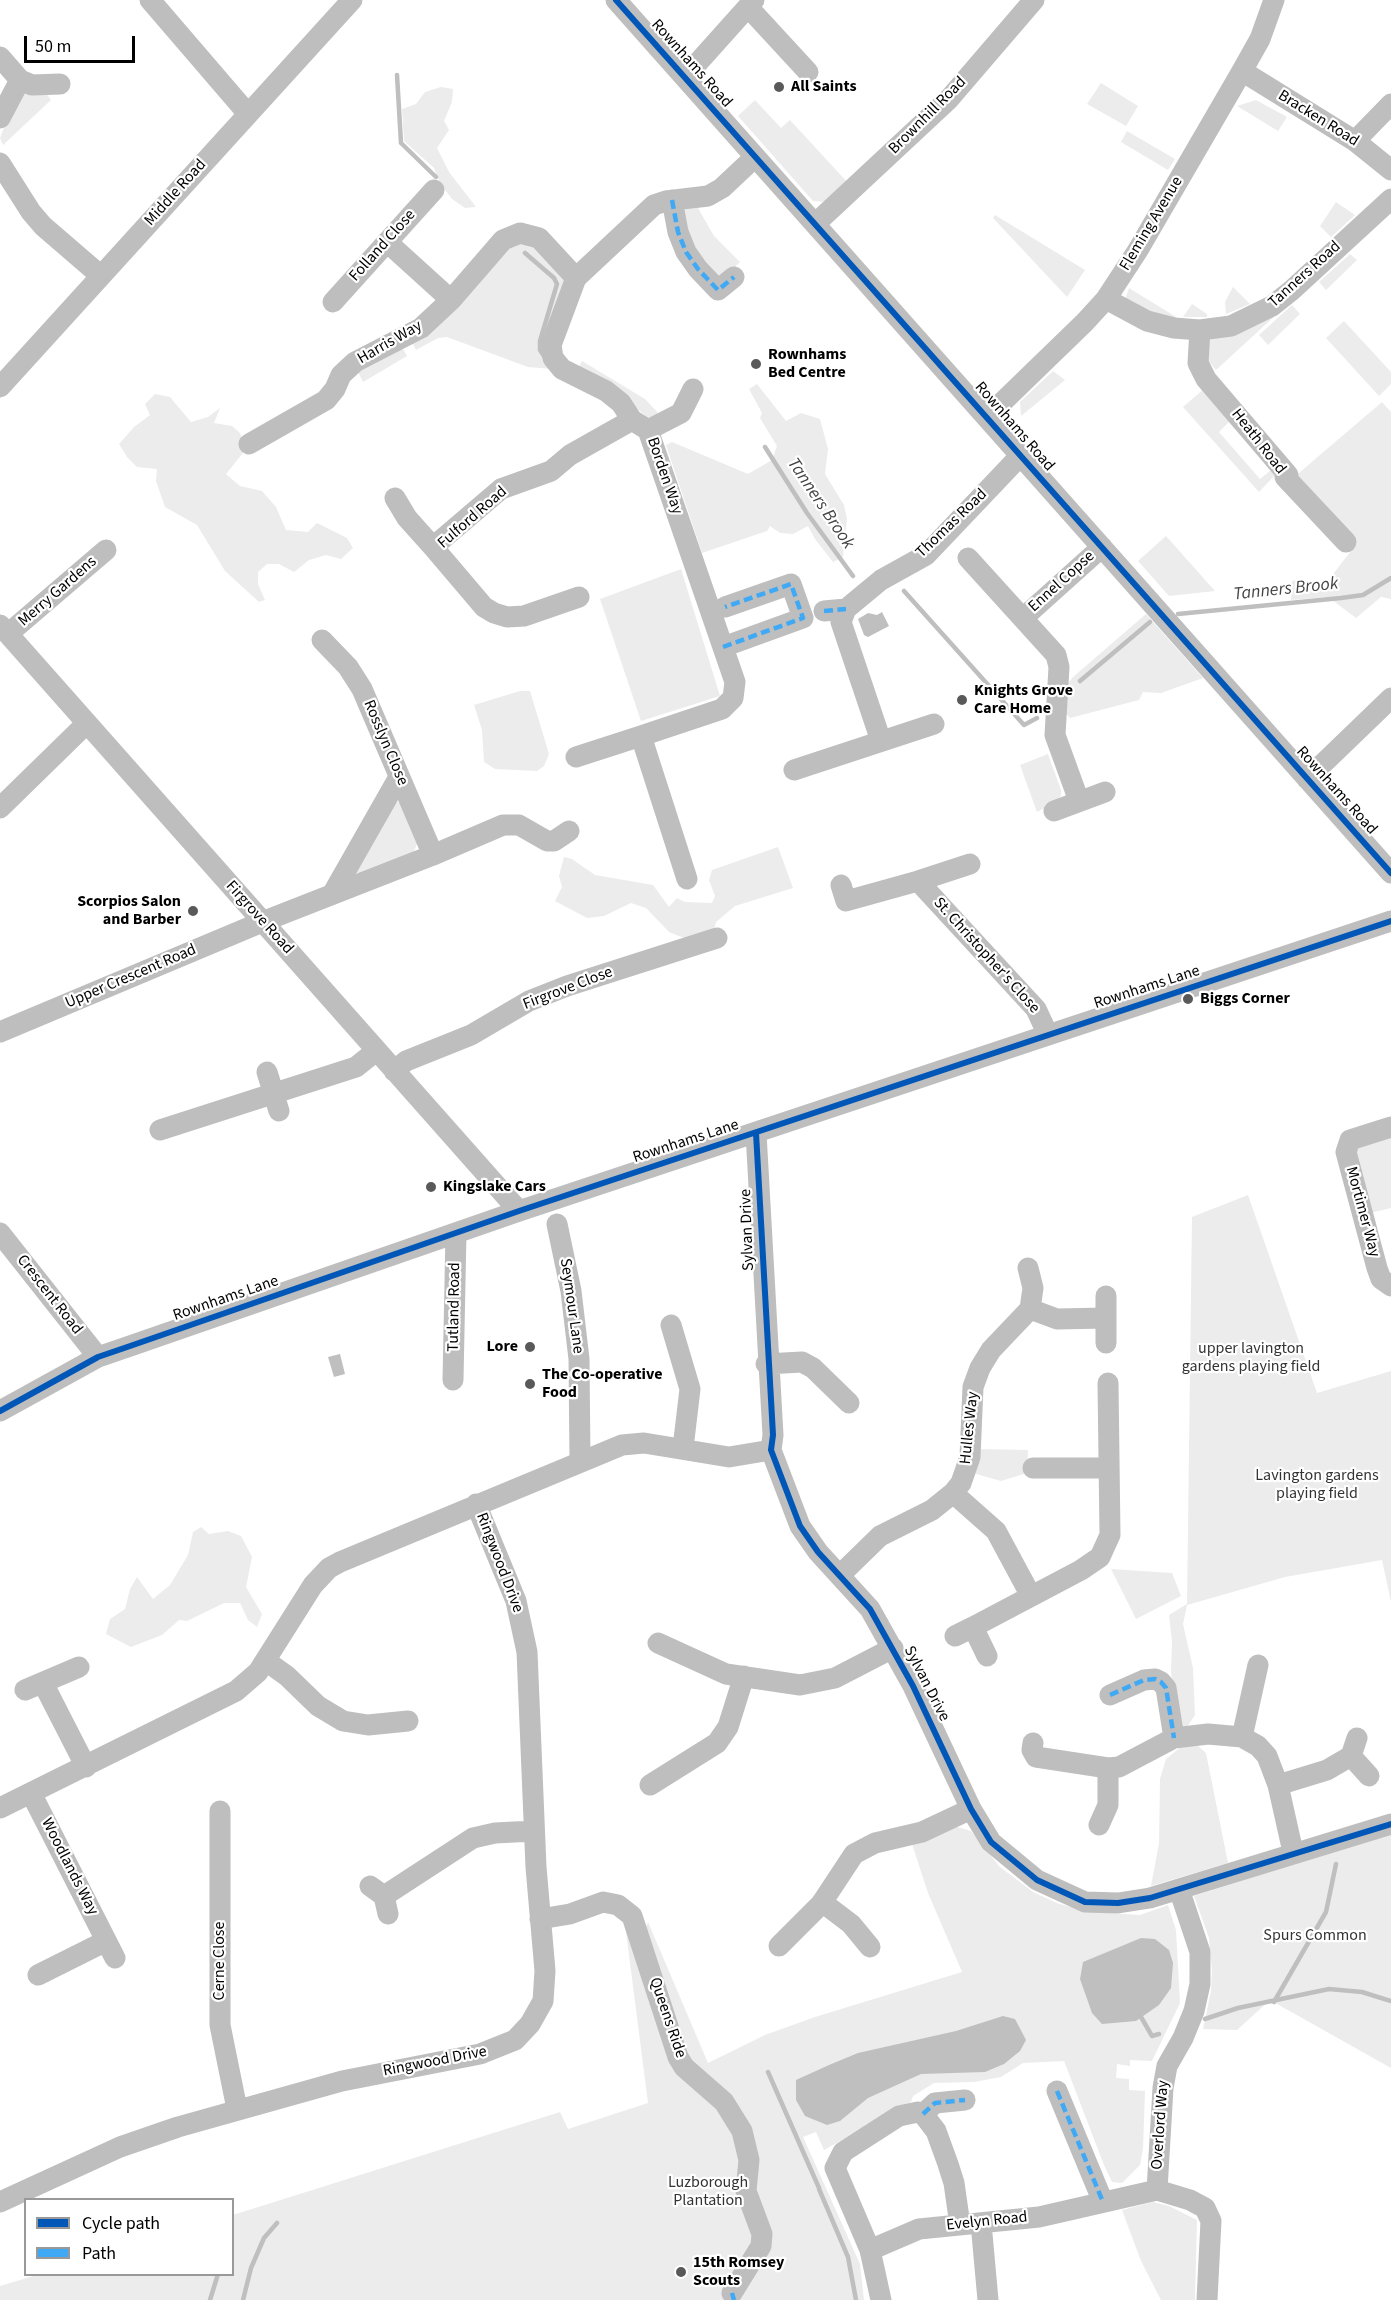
<!DOCTYPE html>
<style>
body{margin:0}
#map{position:relative;width:1391px;height:2300px;overflow:hidden;background:#fff;font-family:"Source Sans 3",sans-serif}
canvas{display:block}
.legend{position:absolute;left:24px;top:2198px;width:210px;height:78px;box-sizing:border-box;background:#fff;border:2px solid #999;margin:0;padding:8px 10px;list-style:none;font-size:18px;color:#000}
.legend li{display:flex;align-items:center;gap:12px;height:30px}
.legend b{width:30px;border:2px solid #999}
.scale{position:absolute;left:24px;top:36px;width:111px;height:27px;box-sizing:border-box;border:3px solid #000;border-top:0;padding-left:8px;font-size:18px;line-height:21px;white-space:nowrap;color:#000;-webkit-text-stroke:4px #fff;paint-order:stroke}
</style>
<div id="map">
<canvas width="1391" height="2300"></canvas>
<ul class="legend">
<li><b style="height:8px;background:#0057b8"></b>Cycle path</li>
<li><b style="height:8px;background:#3fa9f5"></b>Path</li>
</ul>
<div class="scale">50 m</div>
</div>
<script>
const c = document.querySelector('canvas').getContext('2d');
c.lineJoin = 'round';
function paint(path, color) {
  c.fillStyle = color;
  c.fill(path, 'evenodd');
}
function shape(rows) {
  const path = new Path2D();
  for (const r of rows) {
    path.moveTo(r[0], r[1]);
    for (let i = 2; i < r.length; i += 2) path.lineTo(r[i], r[i + 1]);
  }
  return path;
}
function strokePath(path, color, width, dash) {
  c.strokeStyle = color;
  c.lineWidth = width;
  c.lineCap = dash ? 'butt' : 'round';
  c.setLineDash(dash || []);
  c.stroke(path);
}
function drawText(font, color, halo, rows, align = 'center') {
  c.font = font + ' "Source Sans 3",sans-serif';
  c.lineWidth = 4.5;
  c.setLineDash([]);
  c.textBaseline = 'middle';
  c.strokeStyle = halo;
  c.fillStyle = color;
  for (const [text, x, y, turn = 0] of rows) {
    c.save();
    c.translate(x, y);
    c.rotate((+turn || 0) * Math.PI / 180);
    c.textAlign = isNaN(turn) ? turn : align;
    if (halo) c.strokeText(text, 0, 0);
    c.fillText(text, 0, 0);
    c.restore();
  }
}
paint(shape([
 [1101,83,1138,106,1126,126,1087,104],
 [441,87,453,89,452,102,444,121,449,130,437,148,449,172,476,207,465,208,452,199,440,183,434,168,404,141,402,109,416,104,425,92],
 [25,92,45,92,51,100,3,145,0,138,12,107],
 [755,100,781,128,790,120,849,184,826,202,813,201,738,116],
 [1256,100,1287,117,1278,131,1237,106],
 [1127,131,1175,159,1168,170,1121,142],
 [1336,202,1355,215,1331,237,1320,226],
 [698,208,714,236,740,262,719,282,691,248,681,210],
 [995,215,1085,270,1067,297,993,218],
 [516,242,532,243,563,275,565,283,552,369,528,367,447,337,438,338,416,350,411,340,501,253],
 [1350,254,1357,260,1326,290,1319,282],
 [1233,287,1250,304,1226,314,1225,302],
 [1129,288,1181,320,1164,321,1125,300],
 [1289,303,1216,370,1204,356,1209,340],
 [1192,304,1207,314,1207,317,1183,317],
 [1292,305,1300,314,1268,345,1259,335],
 [1344,321,1391,372,1391,384,1379,396,1326,338],
 [402,347,407,356,363,382,357,370],
 [582,361,645,399,661,416,648,418,629,402,577,370],
 [1053,371,1065,380,1021,416,1020,402],
 [757,384,786,421,801,413,820,419,828,449,825,474,844,505,847,519,843,557,833,562,815,539,808,526,793,534,780,533,770,526,767,531,702,553,666,445,672,442,748,474,772,460,777,446,760,418,762,413,749,389],
 [1205,388,1230,417,1229,422,1219,432,1260,479,1271,470,1276,474,1259,492,1183,407],
 [155,394,170,397,191,422,208,417,220,408,214,423,232,426,240,433,246,449,226,474,240,486,262,491,276,507,286,530,308,532,317,523,347,538,353,548,341,559,326,555,309,560,294,572,279,564,267,564,258,572,258,584,265,600,259,602,225,571,197,525,165,507,156,481,157,469,137,467,127,457,119,444,134,427,150,415,145,404],
 [1382,402,1391,412,1391,599,1381,597,1356,618,1328,597,1291,600,1292,581,1300,579,1308,584,1327,582,1354,547,1293,478],
 [1166,536,1215,591,1169,596,1138,561],
 [681,569,720,696,641,721,600,599],
 [1146,614,1203,678,1161,693,1143,692,1139,700,1070,718,1063,710,1062,691,1073,677],
 [520,691,530,691,549,754,544,766,537,771,495,769,484,762,482,730,474,705],
 [1048,754,1061,790,1061,796,1054,803,1037,812,1020,765],
 [398,802,407,805,418,842,414,851,404,859,360,875,356,872,389,805],
 [778,847,793,888,735,906,716,922,713,934,689,940,669,932,646,908,631,903,604,916,587,918,555,901,562,887,559,876,564,857,572,859,595,875,653,885,669,907,677,898,685,902,712,903,715,896,709,880,712,870],
 [1391,1133,1391,1208,1370,1213,1355,1154,1356,1147],
 [1248,1195,1317,1393,1391,1371,1391,1602,1382,1560,1285,1577,1187,1605,1183,1624,1193,1668,1195,1715,1187,1727,1177,1724,1171,1672,1172,1641,1169,1615,1187,1604,1192,1217],
 [978,1449,1028,1450,1027,1473,1001,1481,973,1473],
 [201,1527,209,1534,228,1531,241,1536,252,1557,246,1587,262,1614,257,1627,248,1620,240,1603,224,1603,187,1621,179,1620,162,1635,131,1647,106,1634,110,1619,125,1609,130,1589,137,1577,153,1599,170,1585,188,1555,193,1532],
 [1111,1569,1172,1573,1181,1596,1136,1619],
 [1197,1745,1206,1753,1228,1863,1151,1886,1159,1843,1160,1779,1166,1759,1182,1746],
 [954,1826,971,1831,1000,1867,1033,1892,1059,1904,1092,1912,1140,1915,1168,1905,1176,1930,1180,2003,1152,2061,1130,2060,1130,2066,1117,2064,1116,2078,1129,2079,1129,2090,1145,2091,1143,2149,1140,2165,1122,2183,1112,2182,1104,2165,1064,2061,1023,2063,1001,2077,974,2082,934,2083,913,2096,911,2102,824,2150,816,2132,803,2137,860,2264,864,2300,0,2300,0,2286,37,2275,232,2274,233,2215,560,2112,568,2129,648,2103,625,1924,635,1944,664,2047,682,2047,645,1929,648,1922,708,2063,765,2035,815,2017,962,1972,928,1893,912,1844],
 [1391,1832,1391,2068,1270,2000,1237,2030,1203,2029,1211,1991,1212,1970,1209,1938,1194,1896],
 [1153,2202,1169,2206,1197,2220,1195,2300,1161,2300,1141,2261,1122,2210]
]), '#ececec');
paint(shape([
 [882,612,889,626,868,637,864,635,858,619,868,613,877,615],
 [340,1354,345,1374,334,1377,328,1357],
 [1141,1938,1155,1939,1169,1950,1173,1963,1171,1988,1159,2005,1136,2021,1102,2024,1092,2013,1080,1979,1083,1962],
 [1003,2016,1015,2019,1026,2040,1020,2051,1004,2064,985,2072,921,2074,868,2098,840,2121,827,2125,805,2116,796,2100,796,2080,829,2065,858,2053,956,2031]
]), '#bfbfbf');
strokePath(shape([
 [397,75,401,143,436,177],
 [525,253,554,278,557,284,540,341,540,350,544,356],
 [765,447,807,513,853,576],
 [904,591,1024,725,1037,718],
 [1178,614,1341,598,1363,595,1391,578],
 [1080,681,1150,622],
 [1274,2002,1326,1912,1336,1864],
 [1141,2017,1152,2036,1159,2034],
 [1205,2019,1238,2008,1329,1989,1362,1992,1391,2001],
 [768,2072,819,2188],
 [819,2189,848,2257,856,2300],
 [210,2300,218,2274],
 [243,2300,251,2268,264,2238,277,2223]
]), '#bfbfbf', 4.5);
strokePath(shape([
 [150,0,248,114],
 [616,0,1391,873],
 [748,7,808,72],
 [0,57,20,80,0,118],
 [1242,71,1355,141,1391,170],
 [685,77,754,0],
 [20,80,32,85,60,84],
 [1355,141,1391,104],
 [0,163,31,212,43,226,101,276],
 [672,200,678,232,686,252,698,269,718,290,734,277],
 [815,224,949,99,1034,0],
 [387,242,451,300],
 [1106,299,1147,321,1174,328,1200,330,1231,326,1272,306,1292,290,1391,199],
 [333,302,434,190],
 [1200,330,1198,363,1206,379,1288,475,1285,477,1346,542],
 [0,387,352,0],
 [987,417,1085,322,1106,299,1138,250,1242,71,1260,39,1274,0],
 [648,430,681,413,693,389],
 [249,444,326,400,335,389,341,375,355,362,421,328,451,300,503,240,520,233,539,238,576,278],
 [395,498,407,518,433,547],
 [968,558,1056,655,1059,667,1055,735,1079,801],
 [579,597,524,616,507,617,494,613,484,607,433,547,501,489,551,471,570,455,632,420],
 [824,611,846,609],
 [1023,618,1102,547],
 [0,625,519,1211],
 [9,633,106,550],
 [723,647,803,618,791,584,725,607],
 [881,741,841,622,846,609,881,580,926,555,1021,455],
 [576,757,641,736],
 [794,770,934,724],
 [1307,779,1391,698],
 [0,808,87,723],
 [1054,811,1105,792],
 [433,855,503,825,519,825,547,841,554,841,569,831],
 [687,879,641,736,722,709,733,698,735,682,648,430,632,420,621,403,606,391,562,369,553,358,551,345,576,278,654,205,666,201,708,196,722,188,755,157],
 [918,881,970,864],
 [841,885,846,901,918,881,1036,1009,1048,1035],
 [333,893,399,777],
 [0,1032,262,922,433,855,362,689,348,667,322,640],
 [394,1071,406,1061,471,1035,529,1001,567,986,717,938],
 [267,1072,279,1111],
 [1391,1127,1350,1140,1346,1152,1377,1268,1381,1279,1391,1286],
 [160,1130,356,1067,376,1051],
 [756,1133,773,1435,771,1450,800,1526,818,1552,870,1609,913,1686,971,1809,991,1842,1037,1880,1085,1902,1118,1903,1150,1898,1391,1824],
 [557,1224,571,1291,579,1359,580,1461],
 [0,1233,98,1357],
 [1028,1268,1033,1288,1030,1309],
 [1106,1318,1106,1296],
 [671,1325,690,1389,683,1448],
 [766,1364,802,1362,813,1368,849,1403],
 [453,1380,456,1233],
 [0,1411,98,1357,133,1345,519,1211,1391,921],
 [1033,1468,1109,1468],
 [953,1493,996,1531,1031,1596],
 [840,1575,880,1536,932,1510,953,1493,961,1483,970,1457,973,1387,980,1368,991,1350,1030,1309,1057,1319,1106,1318,1106,1343],
 [955,1636,973,1627],
 [658,1643,726,1674,800,1685,835,1678,893,1648],
 [987,1656,973,1627,1081,1570,1100,1557,1110,1535,1108,1383],
 [266,1661,287,1676,318,1706,343,1721,368,1725,408,1721],
 [1258,1665,1242,1737,1258,1746,1267,1756,1278,1785],
 [43,1683,86,1767],
 [25,1690,79,1667],
 [1110,1695,1144,1680,1155,1679,1161,1682,1166,1688,1174,1738],
 [1033,1743,1032,1750,1036,1757,1108,1768,1119,1767,1174,1738,1208,1734,1242,1737],
 [1351,1756,1369,1776],
 [650,1785,717,1743,728,1727,744,1676],
 [31,1793,115,1958],
 [0,1808,236,1691,258,1672,313,1585,329,1568,340,1562,622,1445,644,1443,729,1457,771,1450],
 [220,1811,220,2025,237,2109],
 [1099,1825,1108,1805,1108,1768],
 [1293,1852,1278,1785,1327,1770,1351,1756,1357,1738],
 [370,1886,384,1896,388,1914],
 [384,1896,473,1838,495,1833,534,1831],
 [822,1902,851,1924,870,1947],
 [540,1919,570,1914,603,1902,618,1905,632,1916,678,2057,684,2067,724,2102,742,2131,749,2160,746,2191,762,2234,761,2246,732,2293],
 [779,1946,821,1904,854,1854,875,1843,922,1832,971,1809],
 [38,1975,106,1941],
 [1057,2091,1103,2202],
 [923,2114,935,2103,965,2100],
 [1157,2190,1163,2088,1167,2066,1183,2038,1194,2011,1200,1984,1200,1952,1179,1889],
 [0,2202,120,2147,178,2127,342,2081,480,2054,515,2040,530,2024,543,2001,545,1971,536,1867,527,1652,516,1601,476,1504],
 [981,2223,988,2300],
 [870,2250,919,2229,1039,2217,1157,2190,1190,2200,1205,2208,1211,2221,1207,2300],
 [881,2300,870,2250,835,2168,843,2152,899,2116,918,2112,923,2114,936,2131,948,2164,954,2183,960,2225]
]), '#bebebe', 21);
strokePath(shape([
 [672,200,678,232,686,252,698,269,718,290,734,277],
 [824,611,846,609],
 [723,647,803,618,791,584,725,607],
 [1110,1695,1144,1680,1155,1679,1161,1682,1166,1688,1174,1738],
 [1057,2091,1103,2202],
 [923,2114,935,2103,965,2100],
 [732,2293,734,2300]
]), '#3fa9f5', 4.5, [9, 4.5]);
strokePath(shape([
 [616,0,1391,873],
 [756,1133,773,1435,771,1450,800,1526,818,1552,870,1609,913,1686,971,1809,991,1842,1037,1880,1085,1902,1118,1903,1150,1898,1391,1824],
 [0,1411,98,1357,133,1345,519,1211,1391,921]
]), '#0057b8', 6);
for (const [x, y, r, color] of [
 [779,87,6,"#595959"],
 [756,364,6,"#595959"],
 [962,700,6,"#595959"],
 [193,911,6,"#595959"],
 [1188,999,6,"#595959"],
 [431,1187,6,"#595959"],
 [530,1347,6,"#595959"],
 [530,1384,6,"#595959"],
 [681,2272,6,"#595959"]
]) {
  const dot = new Path2D();
  dot.arc(x, y, r, 0, 2 * Math.PI);
  c.fillStyle = color;
  c.fill(dot);
  strokePath(dot, '#fff', 2);
}
drawText('16px', '#000', '#fff', [
 ["Rownhams Road",691,64,48],
 ["Brownhill Road",928,116,-45],
 ["Bracken Road",1318,119,32],
 ["Middle Road",176,193,-48],
 ["Fleming Avenue",1152,224,-59],
 ["Folland Close",383,246,-48],
 ["Tanners Road",1305,275,-42],
 ["Harris Way",390,343,-30],
 ["Rownhams Road",1014,427,49],
 ["Heath Road",1258,442,52],
 ["Borden Way",664,476,71],
 ["Fulford Road",473,518,-41],
 ["Thomas Road",952,524,-44],
 ["Ennel Copse",1062,582,-42],
 ["Merry Gardens",58,592,-41],
 ["Rosslyn Close",385,743,67],
 ["Rownhams Road",1336,791,48],
 ["Firgrove Road",259,918,48],
 ["St. Christopher's Close",986,956,48],
 ["Upper Crescent Road",131,977,-23],
 ["Rownhams Lane",1147,988,-18],
 ["Firgrove Close",568,989,-21],
 ["Rownhams Lane",686,1142,-18],
 ["Mortimer Way",1362,1212,75],
 ["Sylvan Drive",748,1230,-92],
 ["Crescent Road",49,1295,52],
 ["Rownhams Lane",226,1299,-19],
 ["Seymour Lane",571,1306,82],
 ["Tutland Road",455,1307,-89],
 ["Hulles Way",970,1428,-84],
 ["Ringwood Drive",499,1563,69],
 ["Sylvan Drive",926,1684,63],
 ["Woodlands Way",69,1867,63],
 ["Cerne Close",220,1961,-90],
 ["Queens Ride",667,2018,71],
 ["Ringwood Drive",435,2062,-11],
 ["Overlord Way",1161,2125,-86],
 ["Evelyn Road",987,2222,-6]
]);
drawText('bold 16px', '#000', '#fff', [
 ["All Saints",791,87],
 ["Rownhams",768,355],
 ["Bed Centre",768,373],
 ["Knights Grove",974,691],
 ["Care Home",974,709],
 ["Scorpios Salon",181,902,"right"],
 ["and Barber",181,920,"right"],
 ["Biggs Corner",1200,999],
 ["Kingslake Cars",443,1187],
 ["Lore",518,1347,"right"],
 ["The Co-operative",542,1375],
 ["Food",542,1393],
 ["15th Romsey",693,2263],
 ["Scouts",693,2281]
], 'left');
drawText('16px', '#333', '#fff', [
 ["upper lavington",1251,1349],
 ["gardens playing field",1251,1367],
 ["Lavington gardens",1317,1476],
 ["playing field",1317,1494],
 ["Spurs Common",1315,1936],
 ["Luzborough",708,2183],
 ["Plantation",708,2201]
]);
drawText('italic 18px', '#444', '#fff', [
 ["Tanners Brook",820,504,56],
 ["Tanners Brook",1286,590,-6]
]);
</script>
